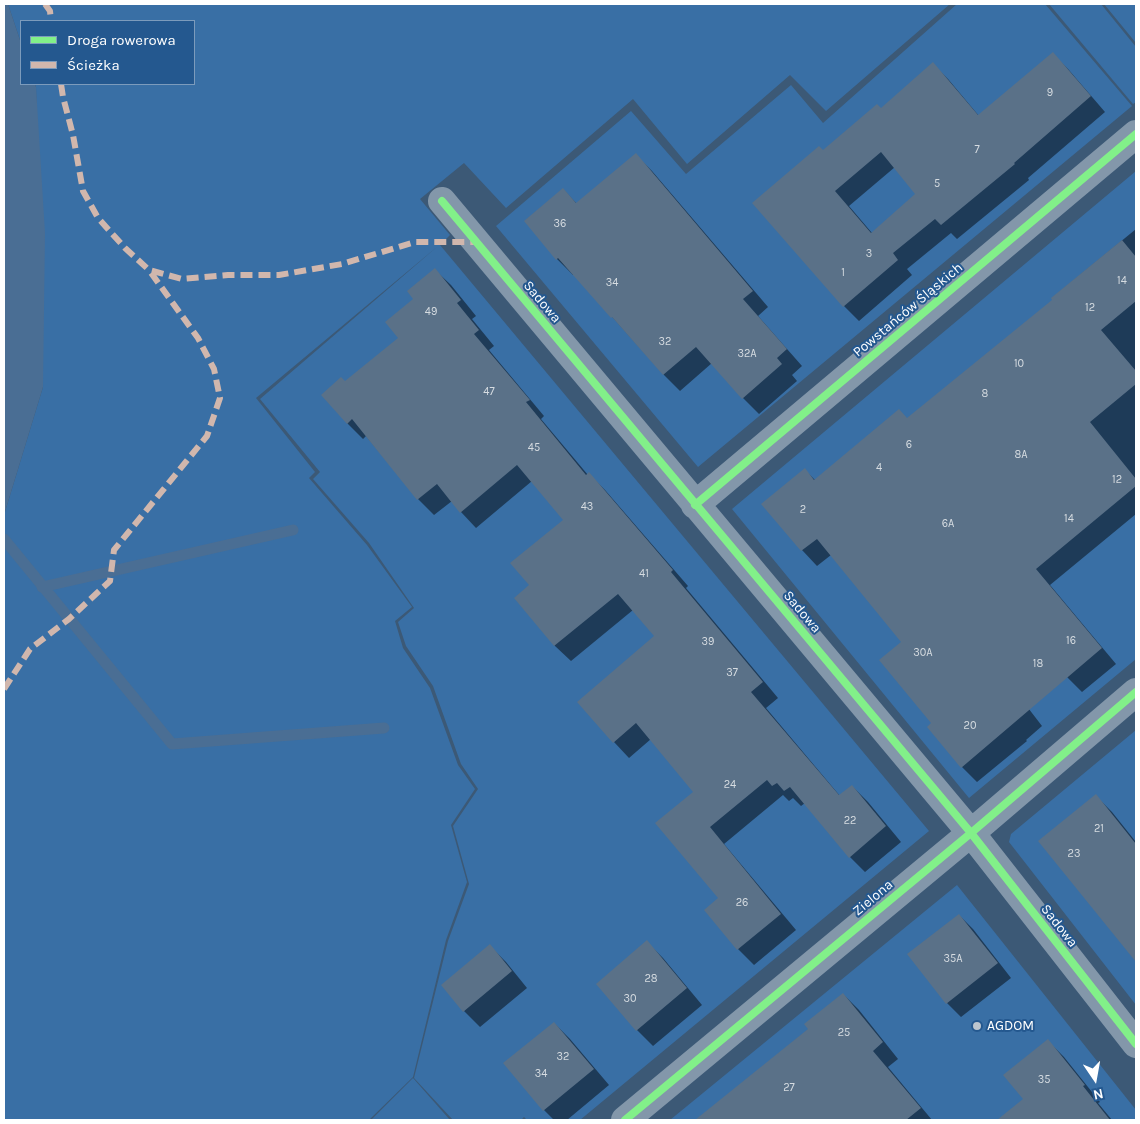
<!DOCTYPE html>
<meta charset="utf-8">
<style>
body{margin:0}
#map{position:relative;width:1140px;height:1124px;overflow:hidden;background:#3c5976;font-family:Karla,sans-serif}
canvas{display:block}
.frame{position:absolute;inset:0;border:5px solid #fff;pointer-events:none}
.legend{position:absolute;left:20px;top:20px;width:175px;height:65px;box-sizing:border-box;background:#24588f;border:1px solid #7c9bbc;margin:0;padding:6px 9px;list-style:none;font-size:15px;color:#fff}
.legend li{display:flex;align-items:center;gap:10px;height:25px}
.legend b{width:25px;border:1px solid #7c9bbc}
.north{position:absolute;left:1070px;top:1054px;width:50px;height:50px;-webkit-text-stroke:4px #24588f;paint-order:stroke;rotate:168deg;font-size:14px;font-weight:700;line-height:20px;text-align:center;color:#fff}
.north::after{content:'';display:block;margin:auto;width:18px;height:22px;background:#fff;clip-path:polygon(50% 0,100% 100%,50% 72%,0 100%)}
</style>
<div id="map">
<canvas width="1140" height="1124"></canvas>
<div class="frame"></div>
<ul class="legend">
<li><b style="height:6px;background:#82f089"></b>Droga rowerowa</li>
<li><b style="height:6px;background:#d1b7ad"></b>Ścieżka</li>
</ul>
<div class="north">N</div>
</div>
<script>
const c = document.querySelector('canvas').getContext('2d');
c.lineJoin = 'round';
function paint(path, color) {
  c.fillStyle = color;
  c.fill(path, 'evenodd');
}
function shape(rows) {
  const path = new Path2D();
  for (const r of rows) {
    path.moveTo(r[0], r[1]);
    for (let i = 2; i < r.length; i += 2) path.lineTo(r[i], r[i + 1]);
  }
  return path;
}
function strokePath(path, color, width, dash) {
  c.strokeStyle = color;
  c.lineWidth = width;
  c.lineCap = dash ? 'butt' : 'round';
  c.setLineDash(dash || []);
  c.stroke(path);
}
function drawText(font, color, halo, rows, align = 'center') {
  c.font = font + ' Karla,sans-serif';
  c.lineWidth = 4;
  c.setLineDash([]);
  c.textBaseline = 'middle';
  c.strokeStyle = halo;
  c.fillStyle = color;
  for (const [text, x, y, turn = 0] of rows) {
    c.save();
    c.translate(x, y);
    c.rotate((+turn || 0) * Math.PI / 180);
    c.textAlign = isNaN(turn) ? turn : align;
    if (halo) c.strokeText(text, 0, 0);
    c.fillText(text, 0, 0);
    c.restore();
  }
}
paint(shape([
 [8,4,950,4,826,111,790,75,687,164,633,99,506,208,464,163,420,199,450,235,440,245,929,831,580,1120,527,1120,524,1117,521,1120,453,1120,414,1078,448,941,469,884,453,826,478,789,461,764,433,686,406,646,398,622,414,608,369,543,313,479,320,472,260,399,438,246,256,398,315,472,309,478,367,545,412,607,395,621,403,648,430,688,458,765,475,789,451,825,467,882,446,940,413,1077,369,1120,4,1120,4,515,43,387,36,87,35,84,194,84,194,21,21,21,21,43],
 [957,4,1045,4,1132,106,698,467,496,226,631,111,686,174,791,85,823,123],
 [1049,4,1101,4,1136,47,1136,102,1133,104],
 [1104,4,1136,4,1136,43],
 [1136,171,1136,659,969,798,732,509],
 [1136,730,1136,1005,1009,842,1011,834],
 [957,885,1136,1110,1136,1120,670,1120],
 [413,1078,450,1120,371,1120]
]), '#396fa5');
paint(shape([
 [4,4,8,4,21,43,21,84,35,84,36,87,45,233,43,387,4,515]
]), '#4a6e94');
paint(shape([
 [1053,54,1068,69,1105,112,1028,178,1029,180,957,239,951,233,907,269,912,275,859,321,844,306,754,203,881,109,933,64,948,79,979,116],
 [895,167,917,194,872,233,849,206],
 [636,155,652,171,768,307,758,316,802,366,792,375,797,381,759,414,743,398,712,363,680,391,664,375,574,274,573,275,557,259,525,221,563,189,577,204],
 [1136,229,1136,514,1050,585,1116,664,1082,692,1067,677,1022,700,1042,726,1026,740,1027,741,977,782,962,767,933,723,903,642,831,555,817,566,802,550,763,504,805,470,815,480,907,419,1054,300,1052,298],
 [435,270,451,285,476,316,472,319,494,346,489,350,544,416,541,419,588,475,589,474,605,490,688,586,686,588,778,698,766,708,840,796,852,786,868,802,901,842,865,872,850,857,805,803,801,806,793,798,789,801,783,795,724,844,796,930,754,965,738,949,719,899,695,792,651,739,629,758,614,742,655,636,633,610,571,661,555,646,515,598,530,586,565,520,532,481,476,528,461,512,452,501,434,515,418,499,366,436,363,439,347,423,345,383,400,339],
 [1096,796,1112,812,1136,842,1136,961,1040,841],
 [959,915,973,929,1011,978,961,1017,947,1003],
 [647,942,663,958,702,1005,653,1046,637,1030],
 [490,946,506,962,527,988,480,1027,464,1011],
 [843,994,859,1010,898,1059,888,1067,932,1120,697,1120,809,1029],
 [554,1023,570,1039,609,1085,567,1120,554,1120,544,1110,505,1064],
 [1048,1041,1064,1057,1100,1102,1098,1103,1112,1120,999,1120,1025,1100]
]), '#0007');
strokePath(shape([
 [4,539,172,744,384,728],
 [42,587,293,530]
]), '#4a6e94', 11);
paint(shape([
 [1053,52,1091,96,1014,163,1015,164,941,225,935,219,893,253,898,260,843,307,752,203,819,146,823,150,877,104,881,108,933,62,978,115],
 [881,152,915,194,871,233,835,191],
 [636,153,753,291,743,299,787,349,777,358,782,364,742,399,696,347,663,375,612,317,611,318,558,258,556,260,524,221,563,188,576,203],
 [1122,240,1136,257,1136,301,1101,330,1136,371,1136,384,1090,422,1136,479,1136,486,1036,569,1102,648,961,768,927,727,931,723,879,660,901,642,817,539,801,551,761,504,805,468,814,480,899,409,907,418,1052,300,1051,298],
 [435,268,461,300,457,303,479,330,474,334,530,400,526,402,586,475,589,472,673,570,671,572,763,682,751,692,839,795,852,785,886,826,849,858,790,787,784,791,777,783,772,786,767,780,710,827,781,914,737,950,704,910,718,898,655,823,693,792,636,723,613,743,577,702,654,636,618,594,554,646,514,598,529,585,510,563,563,520,517,465,460,513,437,484,417,500,352,419,347,424,321,395,341,377,345,381,398,338,385,322,413,299,407,291],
 [1096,794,1136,844,1136,962,1038,841],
 [959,914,998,963,946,1004,907,954],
 [647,940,687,988,636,1031,596,984],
 [490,944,512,971,463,1012,441,985],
 [843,993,883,1042,873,1051,921,1108,906,1120,695,1120,808,1029,804,1024],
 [554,1022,594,1069,543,1111,503,1063],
 [1048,1039,1085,1085,1083,1086,1110,1120,997,1120,1023,1099,1003,1075]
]), '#5a7188');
strokePath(shape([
 [442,201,971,833,1136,1044],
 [695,505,1136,134],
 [625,1120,971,833,1136,692]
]), '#8397aa', 28);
strokePath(shape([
 [45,4,50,11,51,21],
 [61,84,63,97,73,135,83,191,98,218,125,248,149,270,182,279,228,275,279,275,342,264,415,242,475,242],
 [4,689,30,649,69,619,110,581,114,550,207,436,220,398,214,369,198,338,149,270]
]), '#d1b7ad', 6, [12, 6]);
strokePath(shape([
 [442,201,971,833,1136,1044],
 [695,505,1136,134],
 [625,1120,971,833,1136,692]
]), '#82f089', 8);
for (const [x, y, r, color] of [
 [977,1026,5,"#bbc5cf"]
]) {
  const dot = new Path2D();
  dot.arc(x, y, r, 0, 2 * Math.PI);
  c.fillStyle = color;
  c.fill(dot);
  strokePath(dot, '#24588f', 2);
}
drawText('11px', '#d6dce1', null, [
 ["9",1050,93],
 ["7",977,150],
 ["5",937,184],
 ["36",560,224],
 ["3",869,254],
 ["1",843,273],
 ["14",1122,281],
 ["34",612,283],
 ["12",1090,308],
 ["49",431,312],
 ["32",665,342],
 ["32A",747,354],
 ["10",1019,364],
 ["47",489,392],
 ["8",985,394],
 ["6",909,445],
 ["45",534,448],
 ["8A",1021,455],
 ["4",879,468],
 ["12",1117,480],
 ["43",587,507],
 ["2",803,510],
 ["14",1069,519],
 ["6A",948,524],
 ["41",644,574],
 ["16",1071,641],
 ["39",708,642],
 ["30A",923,653],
 ["18",1038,664],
 ["37",732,673],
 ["20",970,726],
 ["24",730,785],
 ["22",850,821],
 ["21",1099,829],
 ["23",1074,854],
 ["26",742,903],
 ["35A",953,959],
 ["28",651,979],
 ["30",630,999],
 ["25",844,1033],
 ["32",563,1057],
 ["34",541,1074],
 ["35",1044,1080],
 ["27",789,1088]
]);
drawText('14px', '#fff', '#24588f', [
 ["Sadowa",542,302,50],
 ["Powstańców Śląskich",908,310,-40],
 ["Sadowa",802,612,50],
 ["Zielona",873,898,-40],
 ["Sadowa",1059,926,52]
]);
drawText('14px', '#fff', '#24588f', [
 ["AGDOM",987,1026]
], 'left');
</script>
